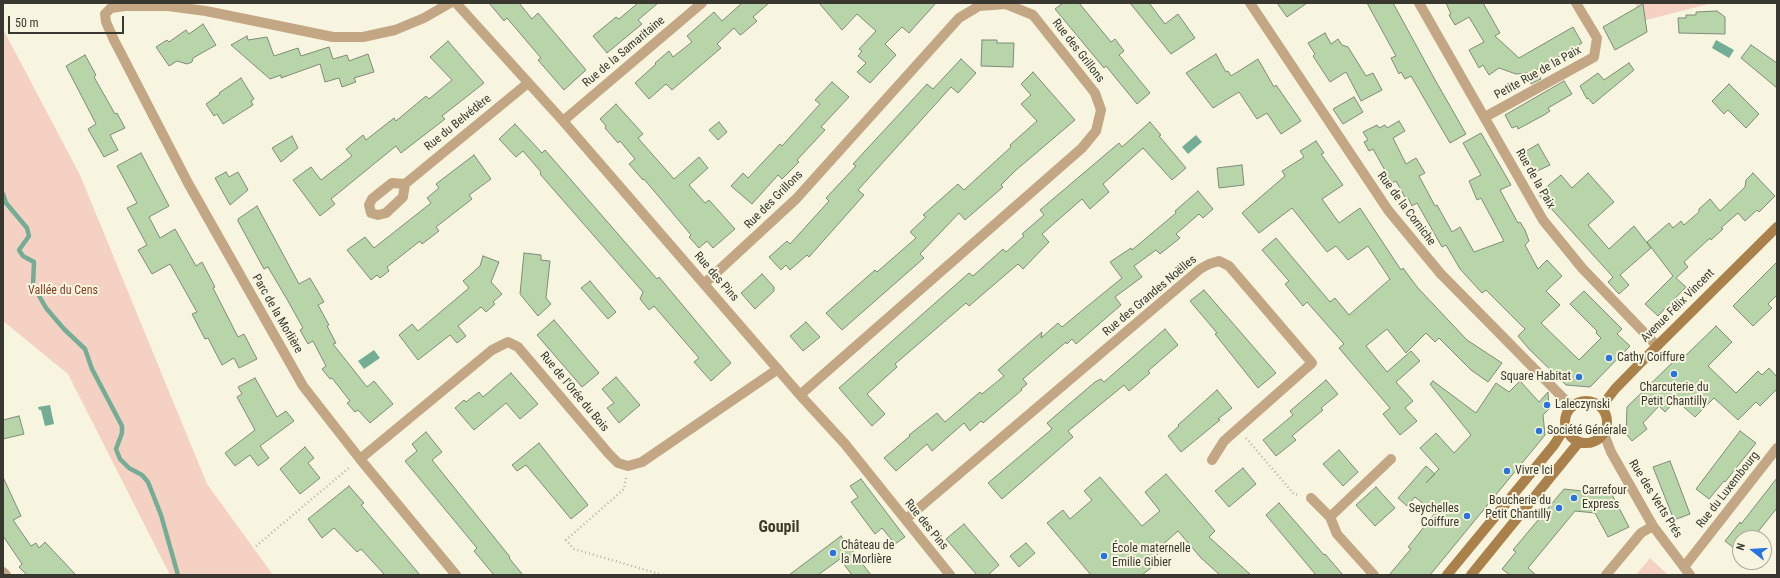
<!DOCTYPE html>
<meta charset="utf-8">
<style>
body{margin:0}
#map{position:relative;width:1780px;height:578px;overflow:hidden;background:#f7f5df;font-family:"Roboto Condensed",sans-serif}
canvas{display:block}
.frame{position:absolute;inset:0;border:4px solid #393830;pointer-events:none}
.north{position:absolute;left:1732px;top:530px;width:40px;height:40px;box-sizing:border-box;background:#f7f5df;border:1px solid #aba999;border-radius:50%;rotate:287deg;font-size:11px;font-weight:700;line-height:16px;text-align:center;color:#393830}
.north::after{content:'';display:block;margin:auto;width:14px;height:18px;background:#2773df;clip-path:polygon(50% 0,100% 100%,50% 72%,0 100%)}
.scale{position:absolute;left:8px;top:16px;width:116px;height:18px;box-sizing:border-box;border:2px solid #393830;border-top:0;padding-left:5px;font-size:12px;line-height:14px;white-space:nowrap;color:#393830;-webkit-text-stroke:3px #f7f5df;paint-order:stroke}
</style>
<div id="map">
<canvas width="1780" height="578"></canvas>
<div class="frame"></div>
<div class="north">N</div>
<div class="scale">50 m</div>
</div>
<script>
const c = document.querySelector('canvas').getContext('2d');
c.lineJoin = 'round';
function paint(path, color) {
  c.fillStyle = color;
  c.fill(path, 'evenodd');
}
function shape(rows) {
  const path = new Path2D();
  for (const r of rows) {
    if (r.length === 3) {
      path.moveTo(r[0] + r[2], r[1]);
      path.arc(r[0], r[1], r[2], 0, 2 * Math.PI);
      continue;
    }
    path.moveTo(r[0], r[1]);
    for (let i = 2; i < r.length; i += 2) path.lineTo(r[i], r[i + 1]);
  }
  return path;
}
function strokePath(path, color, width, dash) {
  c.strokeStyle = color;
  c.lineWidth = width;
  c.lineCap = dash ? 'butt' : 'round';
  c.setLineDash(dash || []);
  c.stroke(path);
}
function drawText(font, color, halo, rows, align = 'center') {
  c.font = font + ' "Roboto Condensed",sans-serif';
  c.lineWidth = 4;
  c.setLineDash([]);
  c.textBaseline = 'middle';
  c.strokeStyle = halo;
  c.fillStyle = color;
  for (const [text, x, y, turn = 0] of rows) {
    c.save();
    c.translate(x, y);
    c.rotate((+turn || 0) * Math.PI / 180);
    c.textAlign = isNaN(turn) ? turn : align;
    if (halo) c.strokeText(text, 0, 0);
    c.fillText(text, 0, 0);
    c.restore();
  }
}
paint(shape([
 [1635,3,1713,3,1642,21],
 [3,29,80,175,207,484,273,575,170,575,68,374,3,321],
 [1650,558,1668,575,1636,575]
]), '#f4d1c3');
paint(shape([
 [1716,40,1734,50,1729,58,1712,48],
 [1196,135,1202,142,1188,154,1182,147],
 [374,350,380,358,364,369,358,361],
 [50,405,54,424,45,426,41,410,39,410,38,407]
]), '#74ad95');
strokePath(shape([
 [3,194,6,203,27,228,29,236,19,250,23,256,34,262,33,285,46,308,64,329,85,349,92,369,122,426,122,433,116,449,120,459,129,468,142,475,148,482,161,515,178,575]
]), '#74ad95', 4.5);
const building = shape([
 [489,3,519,3,532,19,538,13,586,70,564,90,538,60,541,58,507,18,504,21,489,3],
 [638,3,658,3,638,20,642,24,607,53,593,36,616,17,619,19,638,3],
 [742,3,769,3,753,17,757,21,742,34,740,35,734,28,717,44,721,48,672,90,666,84,649,99,635,83,656,64,655,63,669,51,673,57,692,42,687,36,714,12,722,21,742,3],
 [819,3,936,3,909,33,902,27,885,44,896,55,870,83,857,72,866,63,858,56,862,51,859,49,876,31,857,14,842,30,819,3],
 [1063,3,1079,3,1111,42,1115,39,1124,51,1119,55,1150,93,1137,104,1106,66,1104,68,1055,9,1063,3],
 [1130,3,1149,3,1165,24,1178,14,1195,38,1171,54,1130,3],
 [1277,3,1307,3,1287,17,1277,3],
 [1367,3,1393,3,1434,78,1466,134,1450,143,1411,76,1405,79,1401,72,1399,74,1391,58,1396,56,1367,3],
 [1446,3,1483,3,1500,33,1495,36,1519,58,1573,27,1582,43,1536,70,1541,79,1531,84,1528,73,1516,74,1499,68,1489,75,1483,65,1479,68,1469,50,1484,42,1469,17,1455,25,1449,15,1451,14,1446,3],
 [1643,4,1647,32,1615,50,1603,27,1643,4],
 [1717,11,1725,17,1725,34,1679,33,1678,18,1686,18,1686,15,1696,15,1696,12,1717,11],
 [203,24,216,45,193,58,192,62,187,64,177,61,169,66,156,47,167,40,169,42,186,30,189,34,203,24],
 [1325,33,1331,44,1338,39,1342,45,1348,47,1366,76,1373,73,1382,90,1361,101,1346,72,1330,82,1313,56,1315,54,1308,43,1325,33],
 [247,36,248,40,267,37,274,56,298,48,301,56,329,47,333,59,347,55,349,61,368,54,374,72,354,78,356,82,342,87,339,78,325,82,320,64,281,78,281,75,270,79,231,45,247,36],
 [982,40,997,40,997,43,1014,43,1013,67,981,66,982,40],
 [448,41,484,83,442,116,445,119,401,153,396,146,331,199,335,204,320,216,293,180,311,167,321,180,352,156,346,149,363,135,366,140,394,118,396,121,426,96,429,99,452,80,430,57,448,41],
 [1751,45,1777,63,1777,88,1741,58,1751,45],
 [1216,54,1226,72,1228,71,1231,76,1258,59,1274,87,1276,85,1301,121,1281,134,1267,113,1257,119,1239,92,1213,108,1186,73,1216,54],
 [85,55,96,75,94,77,115,114,117,113,125,128,110,135,118,150,104,157,88,129,96,124,66,66,85,55],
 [961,59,976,73,958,93,951,87,914,128,858,190,864,195,809,257,807,255,790,270,786,265,781,270,769,257,787,241,790,244,829,201,826,198,856,166,853,164,927,84,933,89,961,59],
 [1629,63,1634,70,1593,104,1588,98,1587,99,1580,86,1598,73,1604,80,1629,63],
 [1033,72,1075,120,1015,171,1001,185,1003,187,965,220,959,213,920,254,924,258,842,330,826,313,875,270,877,272,916,238,910,232,926,217,923,215,958,184,964,190,1011,147,1010,145,1037,121,1021,104,1031,95,1021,84,1033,72],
 [241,78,254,99,251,101,253,105,223,124,217,114,214,116,206,104,220,94,219,93,241,78],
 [1564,81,1572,94,1548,108,1550,111,1544,115,1518,129,1517,126,1512,128,1505,115,1564,81],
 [832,82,849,97,821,127,825,130,797,160,799,162,782,179,778,175,752,204,731,186,743,173,748,178,780,144,782,146,820,104,815,100,832,82],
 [1729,84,1759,114,1746,128,1728,110,1724,114,1712,101,1729,84],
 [1354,97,1363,112,1343,124,1333,109,1354,97],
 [616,104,643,134,638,138,674,179,699,157,708,168,689,185,705,203,709,200,735,229,713,248,707,241,699,248,689,237,691,235,644,179,643,180,629,164,635,159,620,141,618,143,605,128,606,126,600,119,616,104],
 [1399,121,1405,131,1393,138,1406,164,1416,158,1425,173,1419,176,1435,206,1437,205,1452,232,1460,227,1474,252,1504,241,1481,198,1477,200,1469,181,1481,175,1463,143,1481,133,1511,185,1500,190,1518,223,1520,222,1525,230,1529,241,1525,245,1538,269,1547,260,1562,276,1546,291,1560,305,1541,323,1579,360,1601,338,1596,333,1597,331,1570,304,1584,291,1622,329,1617,334,1630,346,1590,387,1566,385,1529,349,1518,336,1525,329,1486,290,1482,293,1460,269,1446,245,1442,247,1417,203,1412,206,1408,198,1406,199,1396,181,1392,183,1373,149,1369,151,1364,142,1368,140,1363,132,1377,125,1379,128,1385,125,1387,128,1399,121],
 [719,122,727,132,718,140,709,130,719,122],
 [1150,122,1161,135,1159,136,1186,168,1172,180,1143,148,1103,184,1109,192,1090,209,1082,199,1042,234,1049,242,1023,269,1018,264,969,306,966,303,895,364,897,367,867,394,885,414,872,426,839,388,969,273,973,276,1003,249,1006,252,1024,236,1022,234,1044,215,1040,210,1119,143,1122,147,1150,122],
 [515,124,542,153,545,150,657,279,659,277,731,363,711,381,694,362,699,358,654,306,649,310,640,299,643,292,540,174,541,172,523,151,516,157,499,139,515,124],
 [292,136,298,148,281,162,272,148,292,136],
 [1316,141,1324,153,1321,154,1343,185,1322,199,1339,223,1360,208,1401,270,1403,268,1417,287,1467,340,1502,363,1488,382,1471,370,1439,338,1435,342,1426,333,1406,353,1387,329,1366,346,1387,372,1411,351,1420,361,1396,382,1413,401,1405,408,1417,421,1400,435,1383,414,1390,408,1339,348,1344,344,1307,302,1303,306,1285,284,1289,281,1262,250,1276,238,1330,302,1335,298,1349,315,1390,279,1368,246,1348,260,1336,246,1327,252,1292,208,1259,233,1242,213,1285,176,1282,171,1304,157,1300,151,1316,141],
 [1538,144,1550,165,1533,173,1523,153,1538,144],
 [141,153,169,206,149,217,160,238,175,229,196,266,202,262,215,287,213,288,238,337,244,334,257,359,239,368,234,358,222,365,208,338,205,339,192,314,197,312,170,264,152,274,138,250,147,245,127,208,137,203,117,166,141,153],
 [474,155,491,179,469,195,472,199,436,227,439,231,422,244,420,241,387,267,389,271,380,278,377,275,371,280,347,250,365,237,374,248,431,203,427,198,439,188,436,184,474,155],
 [1242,165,1244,185,1219,188,1217,168,1242,165],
 [226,172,229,177,238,172,248,190,230,205,215,178,226,172],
 [1588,173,1614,202,1588,225,1609,249,1634,226,1651,248,1620,275,1629,285,1619,294,1608,282,1613,277,1538,194,1561,175,1572,188,1588,173],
 [1753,173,1775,196,1759,212,1757,210,1745,221,1738,213,1721,228,1723,229,1711,240,1710,238,1684,262,1688,267,1676,278,1686,287,1658,316,1645,304,1673,276,1647,242,1669,223,1673,228,1681,221,1684,225,1699,212,1699,209,1710,199,1720,211,1745,187,1746,180,1753,173],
 [1198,191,1213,209,1203,218,1199,214,1176,234,1180,238,1160,254,1156,250,1134,266,1142,277,1115,297,1121,305,1076,344,1072,339,1067,344,1066,342,1023,379,1027,384,1021,389,1022,390,983,423,981,421,970,431,964,423,932,451,927,444,896,471,884,458,910,436,909,435,937,413,945,422,980,392,982,394,1004,376,998,370,1042,332,1041,338,1058,323,1062,327,1122,278,1110,262,1131,248,1132,250,1176,213,1175,211,1198,191],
 [257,206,299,284,310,278,324,302,318,305,329,325,327,326,336,343,333,344,367,387,374,381,393,404,370,423,358,410,355,412,347,403,350,401,332,378,330,379,322,369,326,366,313,341,308,344,300,330,303,328,288,301,268,267,264,269,238,221,238,219,257,206],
 [524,253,541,255,541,260,550,261,546,298,551,304,538,316,520,294,524,253],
 [483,256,499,262,491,282,502,294,493,302,495,304,486,312,481,307,458,326,466,336,457,343,450,335,418,360,399,335,412,324,418,331,469,288,463,281,480,266,483,256],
 [1777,262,1777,295,1768,304,1772,308,1753,326,1733,306,1777,262],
 [762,274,774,287,774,291,755,309,741,293,762,274],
 [590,281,616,312,608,319,581,288,590,281],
 [1204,290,1276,373,1258,388,1215,334,1217,333,1190,301,1204,290],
 [554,320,599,373,582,387,537,335,554,320],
 [806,322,820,337,803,351,790,336,806,322],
 [1716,326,1732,342,1708,366,1736,393,1758,371,1762,375,1769,368,1777,377,1777,389,1760,406,1756,402,1738,420,1714,398,1695,417,1676,400,1665,412,1659,406,1643,423,1647,429,1632,441,1626,434,1627,407,1676,359,1679,362,1716,326],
 [1165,329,1178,345,1148,371,1150,373,1129,391,1124,385,1068,431,1073,437,1002,499,988,483,1052,429,1047,423,1095,382,1101,379,1104,382,1165,329],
 [511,373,538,404,520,419,506,403,474,430,455,408,464,400,466,402,479,392,483,397,511,373],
 [616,377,640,405,619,423,607,408,614,403,602,389,616,377],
 [255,378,277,417,286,411,294,421,260,446,269,458,258,466,250,455,235,466,225,453,255,430,237,397,242,394,238,387,255,378],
 [1326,380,1338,394,1321,408,1323,410,1292,436,1296,440,1276,456,1263,440,1293,415,1290,411,1326,380],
 [1433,381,1476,413,1496,383,1509,392,1520,381,1539,402,1548,392,1549,409,1543,415,1545,435,1430,575,1389,575,1411,549,1408,547,1435,513,1415,497,1407,506,1398,498,1426,466,1435,474,1426,483,1439,469,1420,448,1436,433,1454,453,1471,435,1430,384,1433,381],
 [1217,390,1232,408,1218,419,1220,420,1181,452,1168,436,1179,426,1178,425,1217,390],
 [19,416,24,434,3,439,3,420,19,416],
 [1740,431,1756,443,1725,482,1724,481,1709,499,1696,489,1740,431],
 [426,432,442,452,432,460,510,557,509,558,523,575,494,575,474,551,477,548,405,461,417,451,412,444,426,432],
 [539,443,588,505,571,519,526,465,517,471,512,465,539,443],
 [305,447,314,458,308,463,320,478,300,494,280,469,305,447],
 [1339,450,1358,472,1343,486,1323,464,1339,450],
 [1670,461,1690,514,1674,520,1653,467,1670,461],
 [1243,468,1256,484,1229,507,1215,491,1243,468],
 [1166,474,1215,531,1209,537,1251,575,1220,575,1201,558,1178,531,1160,547,1163,550,1147,563,1151,568,1142,575,1091,575,1047,523,1063,510,1070,519,1092,500,1084,491,1100,477,1142,526,1160,511,1145,492,1166,474],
 [3,477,21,516,13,520,31,546,36,543,39,548,45,542,76,575,27,575,19,567,22,564,3,536,3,477],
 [1777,478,1777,508,1753,538,1740,538,1740,553,1725,541,1740,522,1741,524,1777,478],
 [861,479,905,537,895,544,882,528,875,534,851,502,858,497,850,486,861,479],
 [349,486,364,503,361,505,420,575,385,575,361,549,357,552,334,528,322,538,308,519,349,486],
 [1595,486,1608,487,1629,527,1608,537,1595,513,1575,511,1528,568,1536,575,1510,575,1502,569,1516,552,1513,550,1564,489,1591,492,1595,486],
 [1376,487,1395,508,1375,526,1356,505,1376,487],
 [1279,503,1324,555,1325,554,1343,575,1316,575,1266,515,1279,503],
 [964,524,999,565,988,575,977,575,946,539,964,524],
 [841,536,871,575,852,575,840,559,818,575,789,575,841,536],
 [1026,543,1035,553,1019,567,1010,556,1026,543]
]);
paint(building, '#b7d5a8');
strokePath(building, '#7f8b79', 1);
strokePath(shape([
 [1246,438,1294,494,1299,495],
 [626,478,624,489,566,540,574,549,663,575],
 [256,546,350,467]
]), '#b7b5a4', 2.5, [1, 3]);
strokePath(shape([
 [450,3,424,18,395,30,363,37,333,37,206,11,168,6,125,6,111,8,105,14,106,22,114,40,188,183,303,386,360,459,456,575],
 [456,3,563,121,800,395,845,444,950,575],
 [1250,3,1388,210,1440,273,1572,407],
 [1419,3,1543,220,1582,268,1657,346],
 [1485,117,1594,57,1597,38,1576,3],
 [563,121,702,3],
 [405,184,392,183,372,199,369,205,371,213,378,215,386,213,403,197,405,184,528,83],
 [705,283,796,199,959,18,979,6,1006,4,1033,15,1095,93,1101,110,1096,131,1082,148,800,395],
 [1604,434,1611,452,1653,526,1690,575],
 [360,459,492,350,508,342,518,347,609,454,618,463,628,466,642,462,778,369],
 [1311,498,1330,517,1337,534,1374,575],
 [1330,517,1391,459],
 [906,519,1200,269,1209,264,1219,261,1229,266,1312,363,1224,441,1212,460],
 [1684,567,1777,448],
 [3,572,6,575],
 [1606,575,1641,533,1653,526]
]), '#c3a784', 10);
strokePath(shape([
 [1586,422,21],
 [1601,407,1615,389,1657,346,1777,227],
 [1447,575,1554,445,1566,426],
 [1471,575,1579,442]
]), '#aa814a', 10);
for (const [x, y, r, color] of [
 [1609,358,4,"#2773df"],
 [1674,374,4,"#2773df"],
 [1579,377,4,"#2773df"],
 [1547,405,4,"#2773df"],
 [1539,431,4,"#2773df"],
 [1507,471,4,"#2773df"],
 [1574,498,4,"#2773df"],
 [1559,508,4,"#2773df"],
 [1467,516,4,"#2773df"],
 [833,553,4,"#2773df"],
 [1104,556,4,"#2773df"]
]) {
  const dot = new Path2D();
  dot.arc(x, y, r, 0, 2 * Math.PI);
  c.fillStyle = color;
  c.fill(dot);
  strokePath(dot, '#f7f5df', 1.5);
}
drawText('12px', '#393830', '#f7f5df', [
 ["Rue des Grillons",1078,51,52],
 ["Rue de la Samaritaine",624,52,-40],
 ["Petite Rue de la Paix",1538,73,-29],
 ["Rue du Belvédère",458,123,-39],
 ["Rue de la Paix",1535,179,60],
 ["Rue des Grillons",774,200,-45],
 ["Rue de la Corniche",1406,209,53],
 ["Rue des Pins",716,277,49],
 ["Rue des Grandes Noëlles",1150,296,-40],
 ["Avenue Félix Vincent",1678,306,-45],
 ["Parc de la Morlière",277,314,60],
 ["Rue de l'Orée du Bois",574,392,50],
 ["Rue du Luxembourg",1728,490,-52],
 ["Rue des Verts Prés",1655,499,58],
 ["Rue des Pins",926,525,51]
]);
drawText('12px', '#844125', '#f7f5df', [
 ["Vallée du Cens",63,291]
]);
drawText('12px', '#393830', '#f7f5df', [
 ["Cathy Coiffure",1617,358],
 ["Square Habitat",1571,377,"right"],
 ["Charcuterie du",1674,388,"center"],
 ["Petit Chantilly",1674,402,"center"],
 ["Laleczynski",1555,405],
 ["Société Générale",1547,431],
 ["Vivre Ici",1515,471],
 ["Carrefour",1582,491],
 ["Express",1582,505],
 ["Boucherie du",1551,501,"right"],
 ["Petit Chantilly",1551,515,"right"],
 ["Seychelles",1459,509,"right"],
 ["Coiffure",1459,523,"right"],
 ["Château de",841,546],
 ["la Morlière",841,560],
 ["École maternelle",1112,549],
 ["Emilie Gibier",1112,563]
], 'left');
drawText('bold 16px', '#3e3c2a', '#f7f5df', [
 ["Goupil",779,528]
]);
</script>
